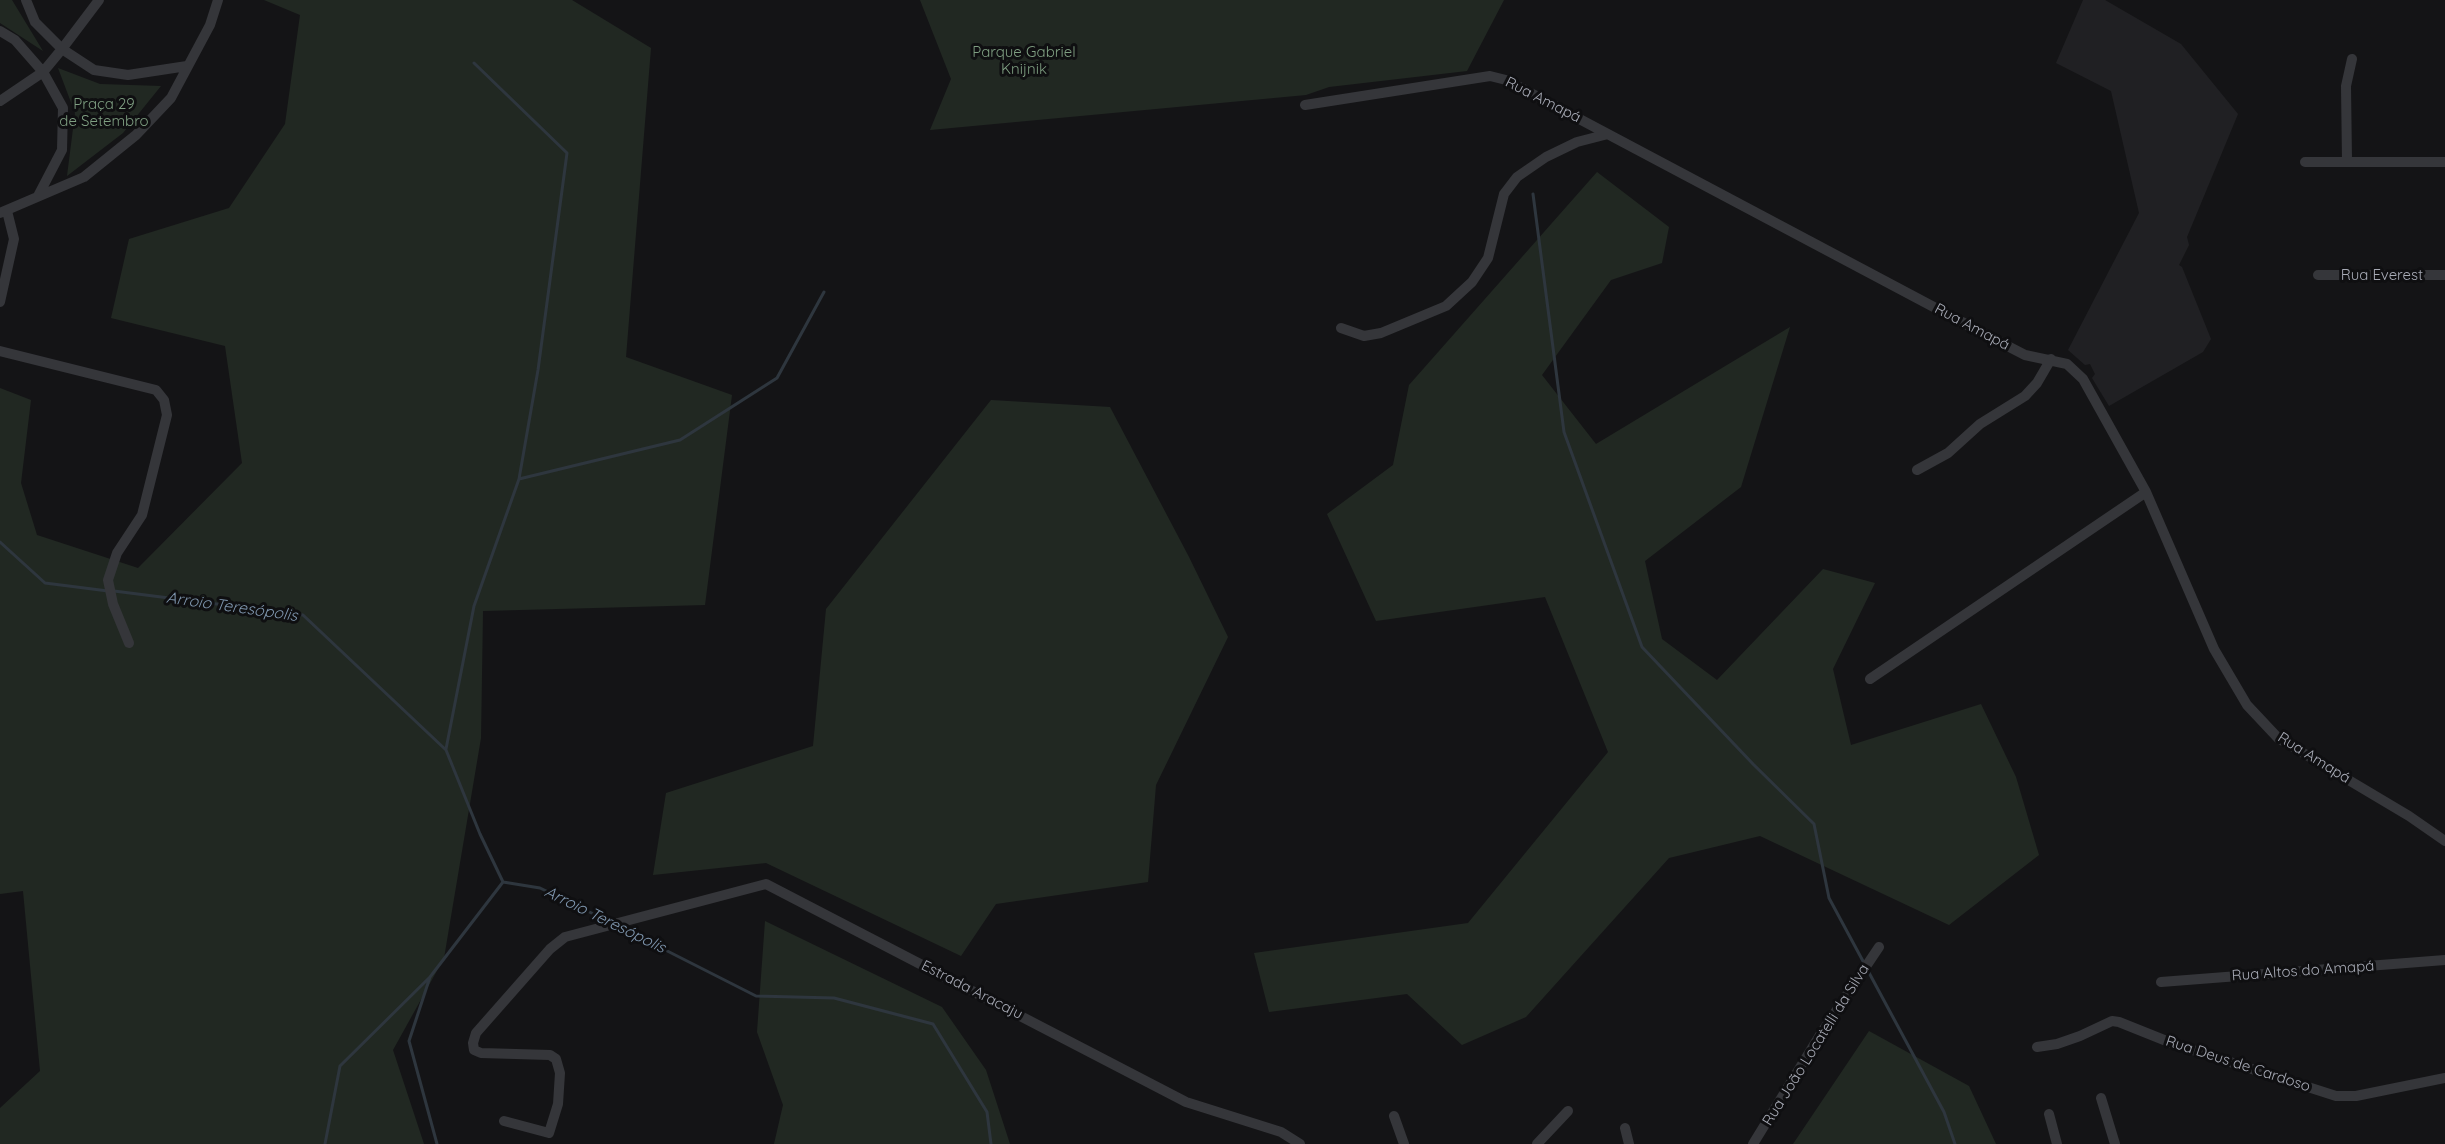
<!DOCTYPE html>
<meta charset="utf-8">
<style>
body{margin:0}
canvas{display:block;background:#141416}
</style>
<canvas width="2445" height="1144"></canvas>
<script>
const c = document.querySelector('canvas').getContext('2d');
c.lineJoin = 'round';
function paint(path, color) {
  c.fillStyle = color;
  c.fill(path, 'evenodd');
}
function shape(rows) {
  const path = new Path2D();
  for (const r of rows) {
    path.moveTo(r[0], r[1]);
    for (let i = 2; i < r.length; i += 2) path.lineTo(r[i], r[i + 1]);
  }
  return path;
}
function strokePath(path, color, width, dash) {
  c.strokeStyle = color;
  c.lineWidth = width;
  c.lineCap = dash ? 'butt' : 'round';
  c.setLineDash(dash || []);
  c.stroke(path);
}
function drawText(font, color, halo, rows, align = 'center') {
  c.font = font + ' Quicksand,sans-serif';
  c.lineWidth = 6;
  c.setLineDash([]);
  c.textBaseline = 'middle';
  c.strokeStyle = halo;
  c.fillStyle = color;
  for (const [text, x, y, turn = 0] of rows) {
    c.save();
    c.translate(x, y);
    c.rotate((+turn || 0) * Math.PI / 180);
    c.textAlign = isNaN(turn) ? turn : align;
    if (halo) c.strokeText(text, 0, 0);
    c.fillText(text, 0, 0);
    c.restore();
  }
}
paint(shape([
 [2083,0,2105,0,2181,44,2238,114,2187,237,2189,245,2179,265,2182,267,2211,339,2203,352,2109,406,2092,378,2095,374,2090,364,2085,365,2068,350,2139,213,2111,91,2056,63]
]), '#202023');
paint(shape([
 [0,0,12,0,43,51,0,23],
 [264,0,572,0,651,48,626,357,732,395,705,605,483,611,481,738,444,958,393,1050,424,1144,0,1144,0,1108,40,1071,23,891,0,894,0,388,31,400,21,483,37,535,138,568,242,463,225,346,111,318,129,239,229,208,285,124,300,15],
 [920,0,1504,0,1467,71,1329,87,1306,95,930,130,951,79],
 [58,68,100,84,161,86,123,133,67,176,75,113],
 [1597,172,1669,227,1662,263,1611,280,1542,375,1596,444,1790,327,1741,487,1645,561,1662,639,1717,680,1823,569,1875,583,1833,669,1851,745,1981,704,2016,777,2039,855,1949,925,1760,836,1669,858,1526,1017,1462,1045,1407,994,1269,1012,1254,953,1468,923,1608,752,1545,597,1376,621,1327,514,1393,465,1409,385],
 [991,400,1110,407,1189,557,1228,637,1156,785,1148,882,996,904,961,956,766,863,653,875,666,793,813,746,826,609],
 [765,921,942,1007,986,1070,1010,1144,774,1144,783,1105,757,1032],
 [1869,1031,1969,1086,1996,1144,1793,1144]
]), '#212822');
strokePath(shape([
 [1533,194,1564,432,1642,647,1753,764,1814,824,1829,898,1864,963],
 [519,479,680,440,777,378,824,292],
 [0,542,45,583,108,591],
 [114,591,303,615,446,750,480,834,503,882,540,888,608,921],
 [446,749,474,606,519,479,538,370,567,153,474,63],
 [620,927,756,996,834,998,933,1024,987,1112,991,1144],
 [1867,969,1944,1112,1955,1144],
 [325,1144,340,1066,430,977],
 [437,1144,409,1041,430,977,503,882]
]), '#2e363e', 3);
strokePath(shape([
 [26,0,35,22,62,49,94,70,128,75,187,66],
 [0,31,15,40,43,72,63,108,62,150,38,196],
 [0,101,43,72,62,49,99,0],
 [1305,105,1490,76,1506,80,1994,339,2025,355,2067,364,2083,379,2146,492,2214,649,2247,705,2278,738,2409,816,2445,841],
 [2347,161,2346,86,2352,59],
 [2305,162,2445,162],
 [0,213,84,177,136,135,171,98,210,25,218,0],
 [2318,275,2445,275],
 [0,302,14,239,7,211],
 [1341,328,1364,336,1381,333,1446,306,1472,282,1488,258,1504,194,1517,177,1546,157,1577,142,1608,134],
 [0,351,156,390,164,400,167,415,142,515,117,553,108,580,113,604,129,643],
 [1917,470,1948,453,1980,424,2025,396,2037,383,2051,359],
 [1870,679,2146,492],
 [2161,982,2445,960],
 [2037,1047,2057,1044,2080,1036,2112,1021,2119,1022,2174,1044,2336,1096,2356,1096,2445,1078],
 [2101,1098,2115,1144],
 [2049,1114,2057,1144],
 [1394,1116,1404,1144],
 [504,1121,549,1133,558,1104,560,1073,556,1059,550,1055,481,1053,474,1050,473,1043,476,1033,550,949,565,937,766,884,1186,1102,1281,1132,1300,1144],
 [1625,1128,1629,1144],
 [1537,1144,1568,1111],
 [1753,1144,1820,1035,1879,947]
]), '#35363a', 10);
drawText('15px', '#7f9f82', '#0f0f11', [
 ["Parque Gabriel",1024,52],
 ["Knijnik",1024,69],
 ["Praça 29",104,104],
 ["de Setembro",104,121]
]);
drawText('15px', '#a7aab5', '#0f0f11', [
 ["Rua Amapá",1543,100,27],
 ["Rua Everest",2382,275],
 ["Rua Amapá",1972,327,28],
 ["Rua Amapá",2314,758,32],
 ["Rua Altos do Amapá",2303,971,-4],
 ["Estrada Aracaju",972,990,27],
 ["Rua João Locatelli da Silva",1816,1045,-58],
 ["Rua Deus de Cardoso",2238,1064,18]
]);
drawText('italic 16px', '#7f96ae', '#0f0f11', [
 ["Arroio Teresópolis",232,607,8],
 ["Arroio Teresópolis",605,920,26]
]);
</script>
